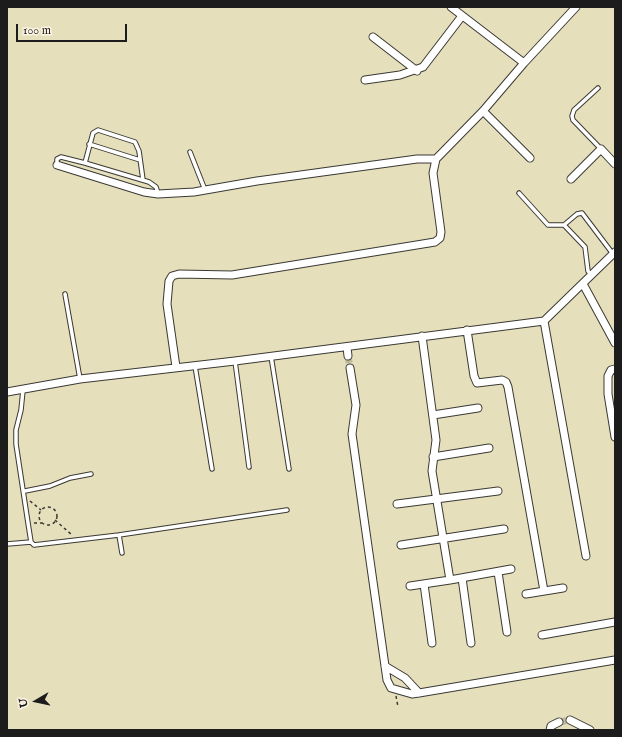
<!DOCTYPE html>
<style>
body{margin:0}
#map{position:relative;width:622px;height:737px;overflow:hidden;background:#e6dfbb;font-family:"IM FELL English",serif}
canvas{display:block}
.frame{position:absolute;inset:0;border:8px solid #1c1c1c;pointer-events:none}
.north{position:absolute;left:16px;top:681px;width:40px;height:40px;-webkit-text-stroke:3px #fcf5e5;paint-order:stroke;rotate:261deg;font-size:11px;font-weight:700;line-height:16px;text-align:center;color:#1c1c1c}
.north::after{content:'';display:block;margin:auto;width:14px;height:18px;background:#1c1c1c;clip-path:polygon(50% 0,100% 100%,50% 72%,0 100%)}
.scale{position:absolute;left:16px;top:24px;width:111px;height:18px;box-sizing:border-box;border:2px solid #1c1c1c;border-top:0;padding-left:5px;font-size:12px;line-height:14px;white-space:nowrap;color:#1c1c1c;-webkit-text-stroke:3px #fcf5e5;paint-order:stroke}
</style>
<div id="map">
<canvas width="622" height="737"></canvas>
<div class="frame"></div>
<div class="north">U</div>
<div class="scale">100 m</div>
</div>
<script>
const c = document.querySelector('canvas').getContext('2d');
c.lineJoin = 'round';
function shape(rows) {
  const path = new Path2D();
  for (const r of rows) {
    if (r.length === 3) {
      path.moveTo(r[0] + r[2], r[1]);
      path.arc(r[0], r[1], r[2], 0, 2 * Math.PI);
      continue;
    }
    path.moveTo(r[0], r[1]);
    for (let i = 2; i < r.length; i += 2) path.lineTo(r[i], r[i + 1]);
  }
  return path;
}
function strokePath(path, color, width, dash) {
  c.strokeStyle = color;
  c.lineWidth = width;
  c.lineCap = dash ? 'butt' : 'round';
  c.setLineDash(dash || []);
  c.stroke(path);
}
strokePath(shape([
 [348,356,350,368],
 [559,722,570,720]
]), '#beb89b', 7, [7, 3.5]);
const lane = shape([
 [598,88,574,110,572,116,573,120,601,149],
 [89,144,140,160],
 [190,152,205,190],
 [85,163,93,133,98,130,135,142,139,151,143,180],
 [57,165,57,159,61,157,85,163,149,182,156,187,158,193],
 [519,193,548,225,564,225,585,247,588,271,591,275],
 [564,225,577,214,582,213,613,254],
 [65,294,80,379],
 [271,356,289,469],
 [235,361,249,467],
 [195,366,212,469],
 [23,390,21,410,16,430,16,444,28,523,31,542,34,545,119,535,287,510],
 [25,491,50,486,70,478,91,474],
 [119,535,122,553],
 [7,544,31,542]
]);
const street = shape([
 [451,7,524,63],
 [373,37,417,71],
 [365,80,400,75,423,67,462,16],
 [483,111,530,158],
 [57,165,144,192,158,194,194,192,257,181,417,159,436,159],
 [571,179,601,149,615,164],
 [583,284,615,343],
 [544,321,586,556],
 [467,330,474,376,477,383,502,380,506,382,508,387,544,591],
 [347,347,348,356],
 [176,367,167,304,169,281,172,276,179,274,232,275,435,242,440,238,441,232,433,173,436,159,483,111,524,63,576,7],
 [350,368,356,405,352,434,387,680,391,688,412,694,419,693,615,660],
 [615,369,611,370,608,376,608,394,615,437],
 [7,392,80,379,235,361,544,321,615,252],
 [433,415,478,408],
 [433,457,489,448],
 [397,504,498,491],
 [401,545,504,529],
 [498,572,507,632],
 [462,578,471,643],
 [450,580,511,569],
 [424,584,432,643],
 [410,586,450,580,432,471,436,440,422,336],
 [526,594,563,588],
 [542,635,615,622],
 [385,666,405,678,419,693],
 [570,720,590,730],
 [550,730,551,726,559,722]
]);
strokePath(lane, '#3a3934', 5.5);
strokePath(street, '#3a3934', 9);
strokePath(shape([
 [30,501,41,510],
 [48,516,9],
 [55,520,72,535],
 [34,523,42,523],
 [396,696,398,707]
]), '#3a3934', 1.5, [3, 3]);
strokePath(lane, '#fff', 3.5);
strokePath(street, '#fff', 7);
</script>
